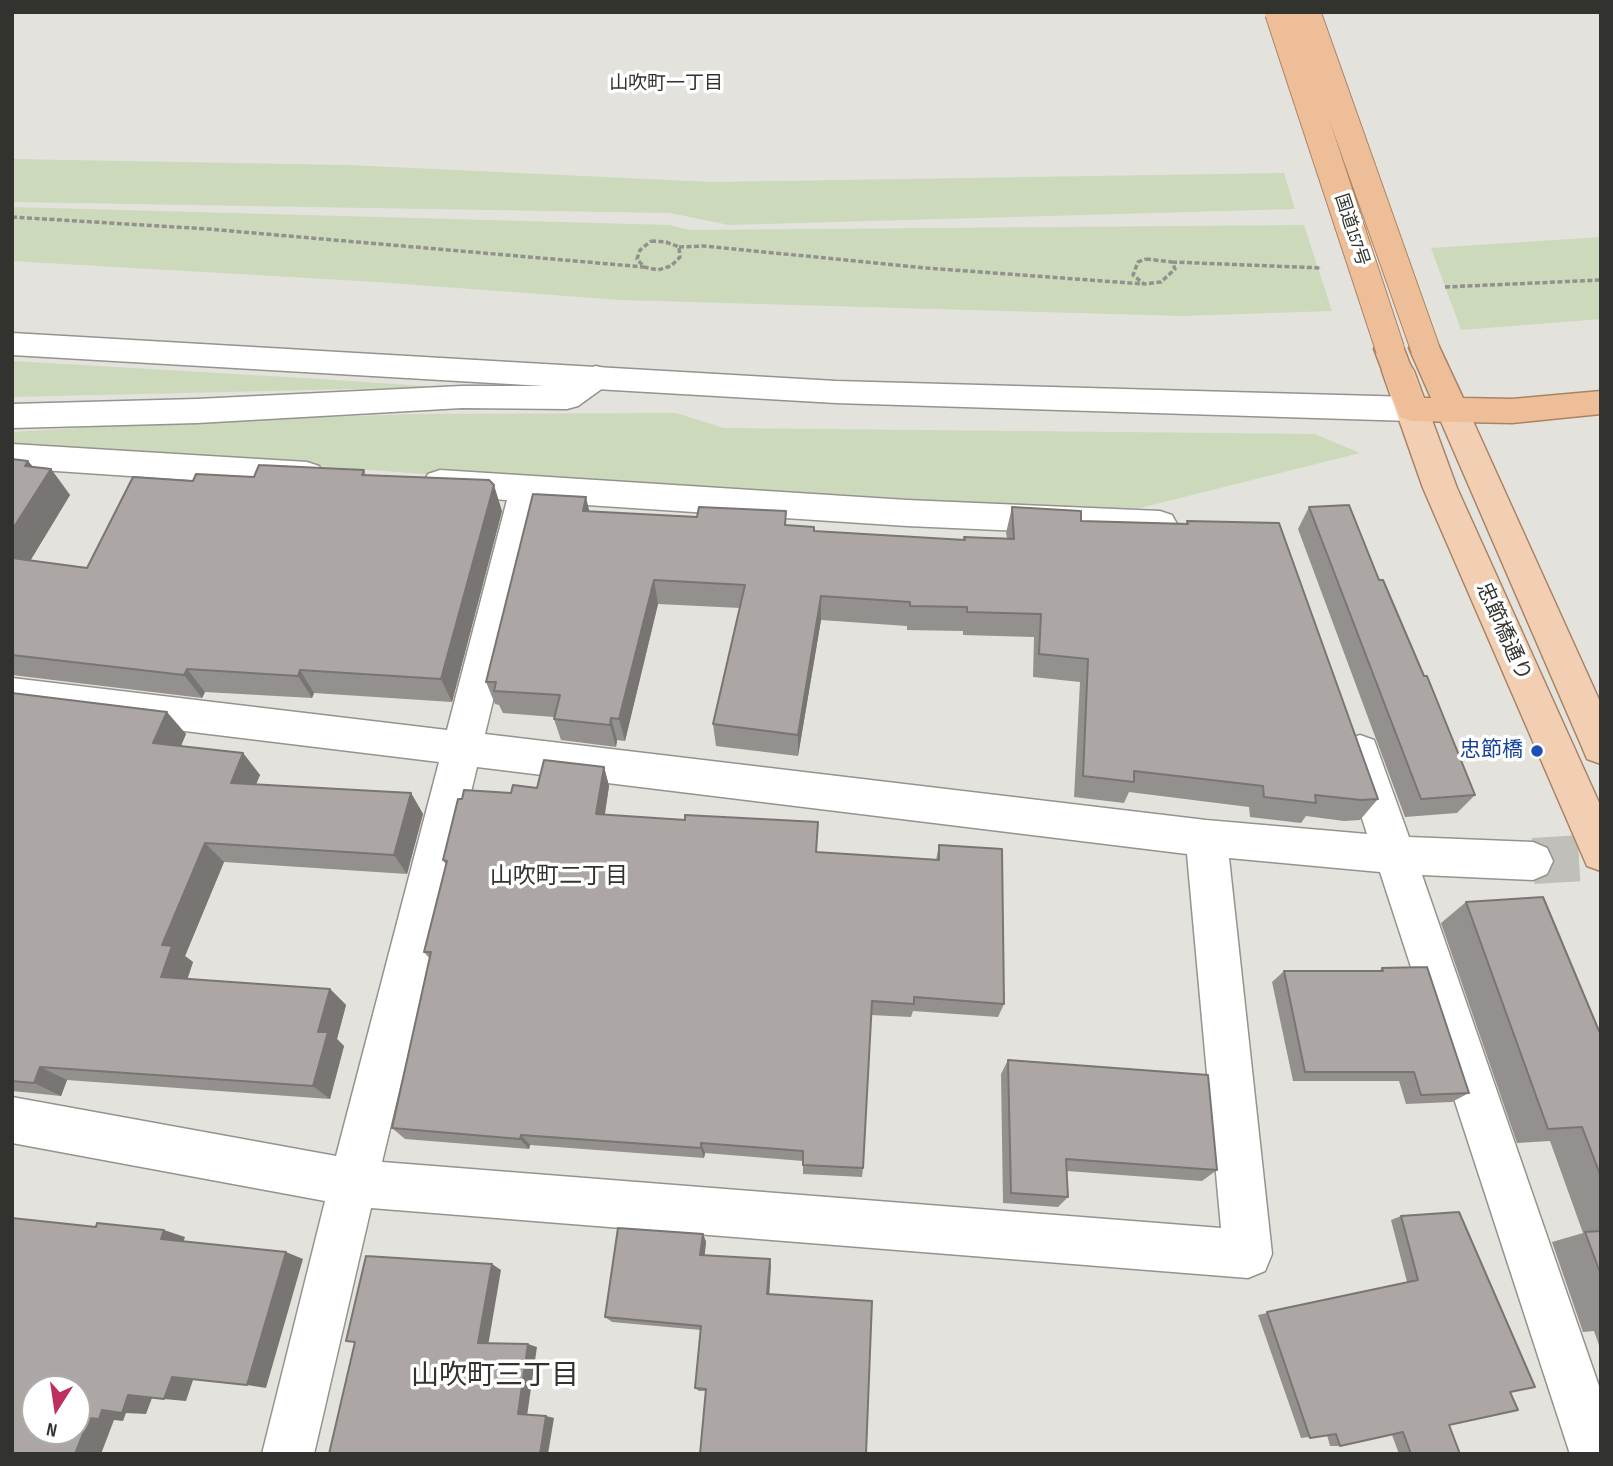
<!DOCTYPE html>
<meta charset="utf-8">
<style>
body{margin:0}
#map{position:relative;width:1613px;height:1466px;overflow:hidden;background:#e4e2dd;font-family:"Sofia Sans Condensed",sans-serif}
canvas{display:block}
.frame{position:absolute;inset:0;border:14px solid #32322f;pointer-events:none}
.north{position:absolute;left:21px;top:1375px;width:70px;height:70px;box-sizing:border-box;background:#fff;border:2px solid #adadac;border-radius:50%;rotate:192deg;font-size:19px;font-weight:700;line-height:28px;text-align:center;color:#32322f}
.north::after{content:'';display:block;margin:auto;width:24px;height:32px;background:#bd2f60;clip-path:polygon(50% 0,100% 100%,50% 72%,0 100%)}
</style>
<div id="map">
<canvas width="1613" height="1466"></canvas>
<div class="frame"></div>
<div class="north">N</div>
</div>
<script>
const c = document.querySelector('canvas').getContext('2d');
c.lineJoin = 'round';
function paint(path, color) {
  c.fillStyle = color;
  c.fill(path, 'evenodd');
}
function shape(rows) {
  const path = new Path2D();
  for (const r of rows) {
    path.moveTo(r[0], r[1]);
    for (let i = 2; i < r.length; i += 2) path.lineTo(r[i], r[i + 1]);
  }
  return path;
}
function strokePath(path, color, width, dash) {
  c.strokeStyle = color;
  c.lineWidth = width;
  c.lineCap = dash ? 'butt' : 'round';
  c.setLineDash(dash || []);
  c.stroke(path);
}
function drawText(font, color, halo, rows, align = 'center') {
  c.font = font + ' "Sofia Sans Condensed","Noto Sans JP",sans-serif';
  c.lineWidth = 7;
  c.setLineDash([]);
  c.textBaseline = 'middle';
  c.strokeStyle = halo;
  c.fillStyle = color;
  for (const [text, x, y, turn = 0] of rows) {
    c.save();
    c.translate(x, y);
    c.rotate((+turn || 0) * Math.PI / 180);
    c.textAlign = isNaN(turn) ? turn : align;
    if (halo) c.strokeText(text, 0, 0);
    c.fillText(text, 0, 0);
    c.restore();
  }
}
paint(shape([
 [12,159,349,165,711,182,1284,173,1295,209,729,225,670,213,12,202],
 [12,207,670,225,690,230,1304,225,1332,311,1182,316,620,300,377,282,12,261],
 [1601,237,1601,319,1461,330,1431,248],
 [12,361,321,379,438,387,12,397],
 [676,413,724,428,1315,434,1360,453,1140,508,1064,508,799,492,490,479,131,452,12,448,12,432,198,421,415,414]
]), '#ccd9ba');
strokePath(shape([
 [1533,861,1601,857]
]), '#c0bfba', 46, [46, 23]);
const minor = shape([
 [596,366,607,369,612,377,607,385,578,406,567,409,462,408,197,423,12,428,12,404,197,399,462,386,560,386,585,369,596,366],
 [12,444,307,462,319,466,324,475,319,484,307,488,12,468,12,444],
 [440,470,907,500,1160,511,1172,515,1177,524,1172,533,1160,537,907,526,541,502,485,734,1206,820,1367,834,1341,752,1346,740,1360,735,1374,740,1409,837,1533,842,1547,848,1553,861,1547,874,1533,880,1422,875,1601,1392,1601,1454,1570,1454,1380,872,1229,858,1272,1254,1265,1271,1248,1278,371,1208,314,1454,262,1454,325,1201,12,1143,12,1097,336,1156,439,762,12,710,12,678,447,730,507,500,440,496,428,492,423,483,428,474,440,470],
 [477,767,1187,854,1221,1228,382,1162,477,767]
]);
const tertiary = shape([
 [12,333,836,381,1411,397,1422,401,1427,409,1422,417,1411,421,836,403,12,355,12,333]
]);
const primary = shape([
 [1398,360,1409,363,1414,371,1457,488,1601,807,1601,871,1587,866,1423,488,1382,371,1387,363,1398,360],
 [1452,398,1463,402,1468,410,1601,704,1601,764,1587,759,1582,747,1436,410,1441,402,1452,398]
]);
const trunk = shape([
 [1425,337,1436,340,1463,398,1512,399,1601,391,1601,414,1512,423,1411,421,1400,417,1374,349,1379,341,1390,338,1401,341,1423,398,1431,398,1409,348,1414,340,1425,337]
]);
strokePath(minor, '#95938e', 3);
strokePath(tertiary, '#95938e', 3);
strokePath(primary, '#aa8363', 3);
strokePath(trunk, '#aa8363', 3);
strokePath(shape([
 [12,217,208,229,644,267],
 [651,241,666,242,679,247,680,257,671,266,658,270,644,267,637,259,640,250,651,241],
 [679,247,704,246,926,268,1144,284],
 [1146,259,1172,262,1175,269,1161,282,1144,284,1133,275,1138,262,1146,259],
 [1172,262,1322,268],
 [1445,287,1601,280]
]), '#92918d', 3.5, [5, 2.5]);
paint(minor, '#fff');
paint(tertiary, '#fff');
paint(primary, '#f2ceb2');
paint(trunk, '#eebe98');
const trunkBridge = shape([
 [1279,12,1390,349],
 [1306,12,1425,348]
]);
strokePath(trunkBridge, '#aa8363', 30, []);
strokePath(trunkBridge, '#eebe98', 28);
paint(shape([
 [12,459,28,461,33,467,51,469,70,495,30,561,87,568,193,481,364,470,366,475,502,511,452,702,314,693,312,698,205,692,202,698,12,675],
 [1012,507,1081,521,1186,524,1187,521,1378,799,1360,820,1344,821,1306,816,1301,823,1250,817,1249,807,1129,792,1124,803,1074,797,1080,682,1033,677,1034,637,963,635,963,631,907,630,907,626,821,620,798,756,716,746,713,724,740,608,658,604,625,741,617,740,616,747,561,740,554,719,554,717,503,713,499,705,495,704,486,682,589,512,697,517,786,511,786,525,814,531,964,540,964,537,1007,538,1006,533],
 [1309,507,1379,580,1475,795,1457,813,1405,817,1298,529],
 [12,693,186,734,181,746,243,753,260,775,256,784,411,793,423,814,407,874,224,862,185,956,193,962,187,979,330,989,346,1005,337,1039,344,1046,330,1099,67,1080,61,1096,12,1091],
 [604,767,609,786,605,814,817,840,817,852,936,860,939,845,1004,1004,998,1017,913,1011,911,1017,871,1015,863,1168,862,1177,803,1174,803,1161,705,1153,704,1158,530,1145,529,1149,405,1139,392,1128,430,959,424,952,446,865,443,860,511,793,537,788],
 [1466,902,1599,1031,1601,1031,1601,1351,1594,1331,1583,1332,1552,1242,1583,1233,1550,1141,1517,1143,1441,923],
 [1382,968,1469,1093,1452,1102,1406,1104,1399,1081,1293,1081,1272,982,1284,971,1379,971],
 [1008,1060,1217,1170,1202,1181,1067,1171,1068,1197,1058,1207,1003,1203,1001,1074],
 [1401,1216,1510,1392,1449,1425,1460,1454,1399,1454,1392,1435,1340,1446,1330,1446,1327,1435,1301,1438,1258,1315,1407,1282,1391,1220],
 [703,1234,706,1242,704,1256,771,1266,706,1391,699,1391,695,1388,701,1330,612,1322,605,1317]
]), '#94908d');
paint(shape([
 [28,461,44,480,51,469,70,495,18,581,12,574,12,530,25,466],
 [494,485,502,511,452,702,441,679],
 [586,497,592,522,583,511],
 [654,580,658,604,625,741,619,719],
 [821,596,821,620,798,756,798,735],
 [187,669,205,692,202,698,184,675],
 [300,670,314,693,312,698,298,676],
 [167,712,186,734,173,764,153,743],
 [611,718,617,740,616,747,610,725],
 [243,753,260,775,248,803,231,783],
 [604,767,609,786,602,832,596,814],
 [411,793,423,814,407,874,394,855],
 [205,843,224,862,185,956,193,962,183,993,161,977,162,945],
 [330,989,346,1005,337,1039,344,1046,330,1099,313,1086,318,1032],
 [40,1067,67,1080,61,1096,34,1083],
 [521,1135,530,1145,529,1149,520,1139],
 [701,1143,705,1153,704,1158,701,1148],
 [164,1230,185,1237,182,1246,161,1239],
 [703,1234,706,1242,704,1262,700,1255],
 [286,1252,303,1259,266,1388,247,1385],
 [770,1259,771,1266,769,1300,767,1294],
 [492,1264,501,1270,488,1346,478,1343],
 [528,1344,537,1347,527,1416,518,1414],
 [172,1377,193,1380,186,1401,164,1399],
 [128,1395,152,1398,146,1414,126,1413,123,1421,114,1420,101,1454,75,1454,89,1418],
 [546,1416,554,1418,548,1454,540,1454]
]), '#787573');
const building = shape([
 [12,459,28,461,25,466,51,469,12,530,12,459],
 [259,465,364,470,362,475,489,480,494,485,441,679,300,670,298,676,187,669,184,675,12,655,12,558,87,568,133,477,193,481,196,474,254,477,259,465],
 [533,494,586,497,583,511,697,517,699,507,786,511,785,525,814,527,814,531,965,540,964,537,1014,539,1012,507,1081,511,1081,521,1188,524,1187,521,1279,523,1378,799,1361,800,1315,795,1316,803,1264,797,1263,786,1134,771,1134,782,1083,776,1088,659,1039,654,1041,614,967,612,967,607,910,606,910,602,821,596,798,735,713,724,745,585,654,580,619,719,611,718,610,725,554,719,560,695,494,691,496,682,486,682,533,494],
 [1349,505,1379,580,1383,580,1424,676,1427,676,1475,795,1421,799,1309,507,1349,505],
 [12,693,167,712,153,743,243,753,231,783,411,793,394,855,205,843,162,945,172,946,161,977,330,989,318,1032,328,1032,313,1086,40,1067,34,1083,12,1081,12,693],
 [544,760,604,767,596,814,685,820,685,815,818,822,816,852,939,860,939,845,1002,849,1004,1004,914,997,914,1004,872,1001,863,1168,803,1165,803,1151,701,1143,701,1148,521,1135,520,1139,392,1128,431,952,424,952,447,861,443,860,458,799,462,799,464,790,511,793,513,785,537,788,544,760],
 [1543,897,1599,1031,1601,1031,1601,1177,1582,1127,1548,1129,1466,902,1543,897],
 [1427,967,1469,1093,1421,1095,1414,1072,1305,1072,1284,971,1383,971,1382,968,1427,967],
 [1008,1060,1208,1075,1217,1170,1066,1159,1068,1197,1011,1193,1008,1060],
 [1459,1212,1535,1387,1510,1392,1518,1410,1449,1425,1460,1454,1411,1454,1403,1432,1340,1446,1336,1434,1310,1438,1267,1312,1418,1280,1401,1216,1459,1212],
 [12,1218,96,1227,97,1223,164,1230,161,1239,286,1252,247,1385,172,1377,164,1399,128,1395,122,1413,102,1410,99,1419,89,1418,75,1454,12,1454,12,1218],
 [35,1389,77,1389,77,1431,35,1431,35,1389],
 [618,1228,703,1234,700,1255,770,1259,767,1294,872,1301,866,1454,700,1454,706,1389,695,1388,701,1326,605,1317,618,1228],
 [1601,1231,1601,1275,1585,1232,1601,1231],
 [366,1256,492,1264,478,1343,528,1344,518,1414,546,1416,540,1454,329,1454,355,1342,346,1341,366,1256]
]);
paint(building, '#aca7a4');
strokePath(building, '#787573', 2);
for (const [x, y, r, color] of [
 [1537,751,7,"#1a4fb4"]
]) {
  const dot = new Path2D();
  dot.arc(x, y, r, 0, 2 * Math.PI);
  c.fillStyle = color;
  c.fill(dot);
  strokePath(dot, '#fff', 2.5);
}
drawText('18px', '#32322f', '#fff', [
 ["国道157号",1351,230,72]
]);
drawText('19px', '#32322f', '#fff', [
 ["山吹町一丁目",666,84]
]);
drawText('21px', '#32322f', '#fff', [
 ["忠節橋通り",1503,632,66]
]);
drawText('21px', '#164399', '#fff', [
 ["忠節橋",1523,751]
], 'right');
drawText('23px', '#32322f', '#fff', [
 ["山吹町二丁目",559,877]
]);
drawText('28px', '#32322f', '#fff', [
 ["山吹町三丁目",495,1377]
]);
</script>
